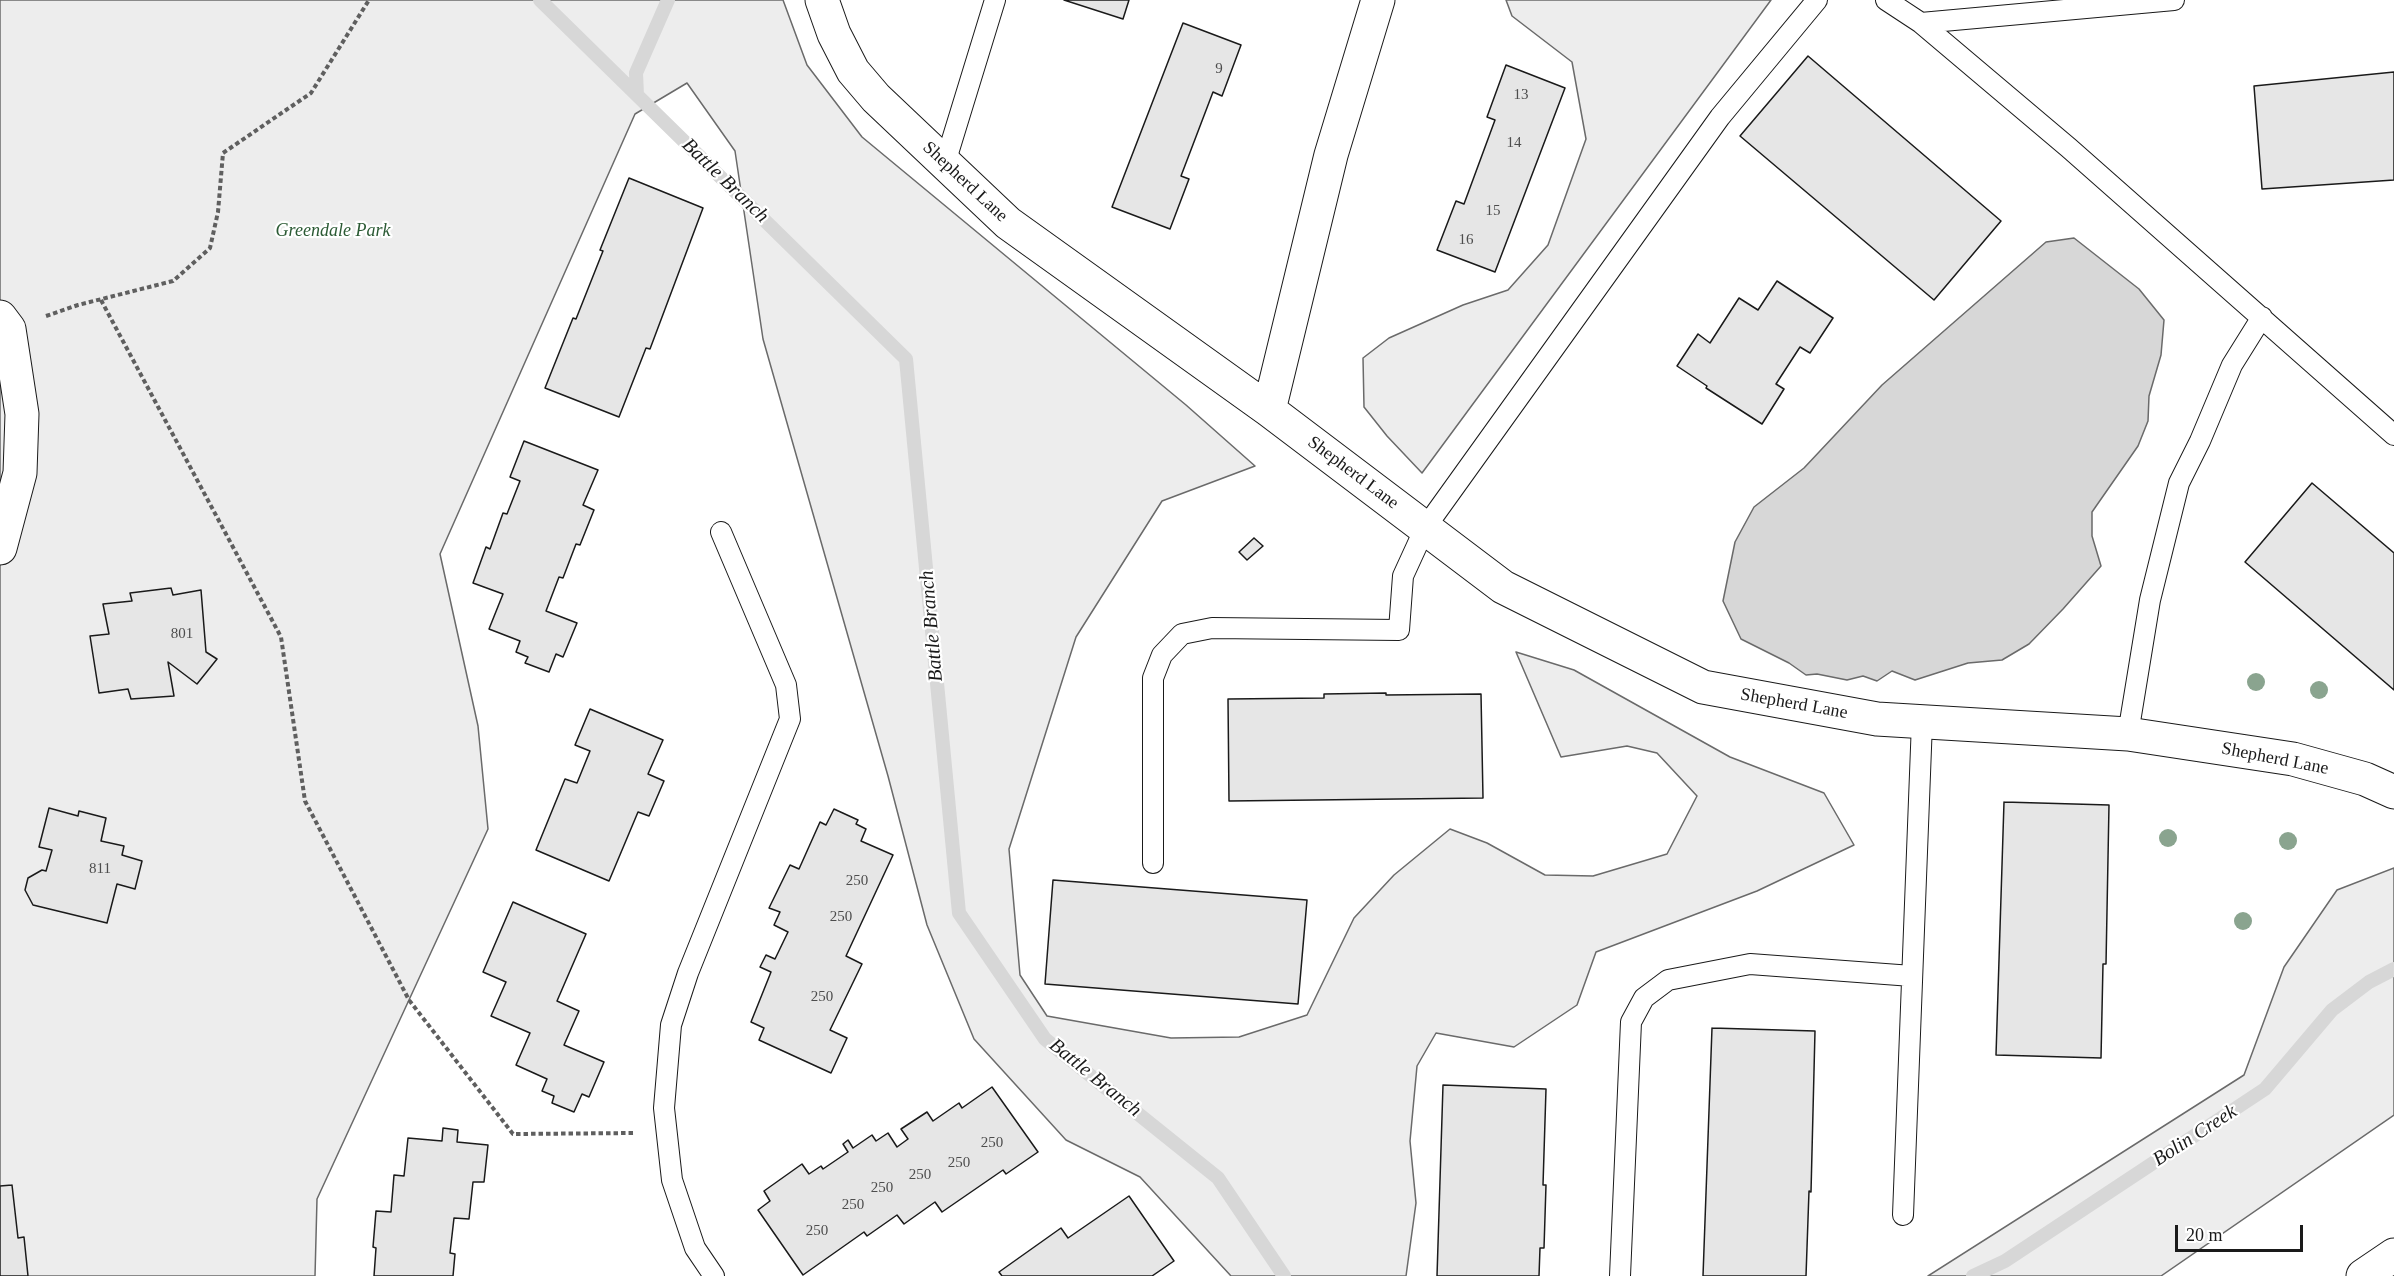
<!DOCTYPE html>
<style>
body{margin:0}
#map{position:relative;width:2394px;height:1276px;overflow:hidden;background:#fff;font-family:"Times New Roman",serif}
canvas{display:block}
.scale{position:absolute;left:2175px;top:1225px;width:128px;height:27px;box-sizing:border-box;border:3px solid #1a1a1a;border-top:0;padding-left:8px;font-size:18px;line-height:21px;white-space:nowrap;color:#1a1a1a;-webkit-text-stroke:4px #fff;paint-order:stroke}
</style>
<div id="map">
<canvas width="2394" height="1276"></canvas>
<div class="scale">20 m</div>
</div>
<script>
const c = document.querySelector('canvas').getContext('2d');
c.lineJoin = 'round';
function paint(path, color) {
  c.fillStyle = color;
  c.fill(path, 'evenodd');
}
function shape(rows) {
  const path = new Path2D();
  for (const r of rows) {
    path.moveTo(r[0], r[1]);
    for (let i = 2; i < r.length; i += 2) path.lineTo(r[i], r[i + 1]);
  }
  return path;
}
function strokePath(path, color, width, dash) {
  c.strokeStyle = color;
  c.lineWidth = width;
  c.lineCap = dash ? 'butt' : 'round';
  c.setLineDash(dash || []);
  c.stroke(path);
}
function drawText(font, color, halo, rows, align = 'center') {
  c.font = font + ' "Times New Roman",serif';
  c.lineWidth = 4.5;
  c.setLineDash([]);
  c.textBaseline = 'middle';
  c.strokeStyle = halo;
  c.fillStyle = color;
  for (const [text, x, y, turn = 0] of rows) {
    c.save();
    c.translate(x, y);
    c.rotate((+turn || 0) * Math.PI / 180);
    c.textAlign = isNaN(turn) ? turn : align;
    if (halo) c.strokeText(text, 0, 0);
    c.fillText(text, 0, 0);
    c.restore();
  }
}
const built = shape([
 [0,0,783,0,807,65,862,137,1186,405,1255,466,1162,501,1076,637,1009,849,1020,975,1047,1016,1171,1038,1239,1037,1307,1015,1354,918,1394,875,1450,829,1487,843,1545,875,1593,876,1667,854,1697,796,1657,753,1627,746,1561,757,1516,652,1574,670,1730,757,1824,793,1854,845,1757,891,1596,952,1577,1005,1514,1047,1436,1033,1417,1066,1410,1141,1416,1203,1406,1276,1231,1276,1140,1177,1066,1140,974,1039,927,925,888,776,763,339,735,151,687,83,635,114,440,554,478,726,488,829,317,1199,315,1276,0,1276,0,0],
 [1506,0,1771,0,1422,473,1387,436,1364,407,1363,358,1389,338,1463,305,1508,290,1548,245,1586,139,1572,62,1512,16,1506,0],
 [2394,868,2394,1115,2161,1276,1928,1276,2244,1075,2284,967,2337,890,2394,868]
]);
paint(built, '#ededed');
strokePath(built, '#6a6a6a', 1.5);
const water = shape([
 [2074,238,2139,289,2164,320,2161,355,2149,396,2148,421,2138,446,2092,512,2092,536,2101,566,2063,609,2029,644,2002,660,1968,663,1915,680,1892,671,1877,681,1863,676,1847,680,1817,674,1806,675,1789,663,1741,639,1723,601,1735,542,1754,507,1804,468,1882,385,2046,242,2074,238]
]);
paint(water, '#d7d7d7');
strokePath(water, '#6a6a6a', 1.5);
strokePath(shape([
 [540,0,906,359,959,913,1045,1039,1218,1178,1284,1276],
 [637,95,636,73,668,0],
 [1973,1276,2005,1261,2265,1089,2332,1010,2369,982,2394,969]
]), '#d7d7d7', 14);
const building = shape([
 [1064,0,1129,0,1123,19,1064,0],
 [1183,23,1241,45,1222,96,1213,92,1181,176,1189,179,1170,229,1112,207,1183,23],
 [1808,56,2001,221,1934,300,1740,136,1808,56],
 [1506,65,1565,88,1495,272,1437,250,1456,201,1464,204,1495,120,1487,117,1506,65],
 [2394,72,2394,180,2262,189,2254,86,2394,72],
 [629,178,703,208,650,349,646,348,619,417,545,388,573,318,576,319,603,251,600,250,629,178],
 [1777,281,1833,318,1810,353,1800,347,1776,384,1784,389,1762,424,1706,388,1707,386,1677,366,1698,334,1710,343,1739,298,1758,310,1777,281],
 [524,441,598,470,583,505,594,510,580,545,576,544,563,578,559,577,546,611,577,623,563,657,556,654,549,672,525,663,528,657,516,652,520,641,489,629,503,594,473,583,486,547,490,549,503,513,507,514,520,481,510,477,524,441],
 [2312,483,2394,553,2394,690,2245,562,2312,483],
 [1254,538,1263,546,1247,560,1239,552,1254,538],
 [171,588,173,595,201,590,206,652,217,659,197,684,168,662,174,696,131,699,128,689,99,693,90,636,109,634,103,604,132,601,130,593,171,588],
 [1386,693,1386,695,1481,694,1483,798,1229,801,1228,699,1324,698,1324,694,1386,693],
 [590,709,663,740,648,774,664,781,649,816,638,812,609,881,536,850,565,779,577,783,590,751,575,745,590,709],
 [2004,802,2109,805,2106,964,2103,964,2101,1058,1996,1055,2004,802],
 [49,808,78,816,79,811,106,818,101,841,124,846,122,855,142,861,135,889,117,884,107,923,33,905,25,890,28,878,42,870,46,871,52,850,39,847,49,808],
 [834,809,858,820,856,824,866,829,861,841,893,855,846,956,862,964,830,1030,847,1038,831,1073,759,1040,764,1028,751,1022,771,972,760,967,766,955,775,959,788,932,774,925,780,912,769,908,790,865,799,869,820,822,826,825,834,809],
 [1053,880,1307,900,1298,1004,1045,984,1053,880],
 [513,902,586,934,557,1001,579,1011,564,1045,604,1062,589,1097,582,1094,574,1112,552,1103,554,1096,542,1091,547,1079,516,1065,530,1033,491,1016,506,982,483,972,513,902],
 [1712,1028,1815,1031,1811,1192,1809,1191,1806,1276,1703,1276,1712,1028],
 [1443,1085,1546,1089,1543,1185,1546,1185,1544,1248,1540,1248,1539,1276,1437,1276,1443,1085],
 [992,1087,1038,1152,1006,1174,1003,1170,942,1212,935,1202,904,1224,897,1215,867,1236,864,1232,803,1275,758,1210,770,1201,764,1191,802,1164,809,1174,821,1166,823,1169,848,1152,843,1144,848,1140,853,1148,872,1135,876,1141,888,1133,897,1147,908,1139,901,1129,927,1112,933,1121,959,1103,962,1108,992,1087],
 [443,1128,458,1130,457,1142,488,1145,484,1182,473,1182,469,1219,454,1218,450,1253,455,1254,453,1276,374,1276,376,1248,373,1247,376,1211,391,1212,394,1175,404,1176,408,1138,442,1141,443,1128],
 [12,1185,18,1238,24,1237,28,1276,0,1276,0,1186,12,1185],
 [1129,1196,1174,1261,1152,1276,1002,1276,999,1272,1061,1228,1068,1238,1129,1196]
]);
paint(building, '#e6e6e6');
strokePath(building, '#1a1a1a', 1.5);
const service = shape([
 [1886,0,1921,23,2069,148,2394,435],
 [1921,23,2174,0],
 [945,163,995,0],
 [2128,734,2150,600,2179,483,2200,441,2232,365,2262,317],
 [1153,863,1153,678,1162,655,1182,634,1212,628,1399,630,1403,576,1425,528,1720,117,1817,0],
 [1903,1215,1922,722],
 [714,1276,695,1248,672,1180,664,1108,671,1025,688,973,790,719,786,685,721,532],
 [1620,1276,1631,1022,1644,998,1668,980,1750,964,1912,976]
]);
const minor = shape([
 [822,0,834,34,853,71,876,98,1008,223,1269,410,1503,587,1703,687,1877,719,2128,734,2293,759,2365,779,2394,792],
 [0,317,9,329,22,414,20,473,0,548],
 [1269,410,1331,155,1378,0]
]);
const secondary = shape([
 [2363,1276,2394,1255]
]);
strokePath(service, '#1a1a1a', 22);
strokePath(minor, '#1a1a1a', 35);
strokePath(secondary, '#1a1a1a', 35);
strokePath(shape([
 [101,300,281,637,305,801,409,1000,513,1134,635,1133],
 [46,316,78,305,173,281,210,248,218,212,223,153,311,93,369,0]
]), '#5f5f5f', 4, [4.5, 3]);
strokePath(service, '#fff', 20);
strokePath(minor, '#fff', 33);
strokePath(secondary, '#fff', 33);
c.fillStyle = '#8aa48f';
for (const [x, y] of [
 [2256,682],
 [2319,690],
 [2168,838],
 [2288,841],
 [2243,921]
]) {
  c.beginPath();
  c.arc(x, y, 9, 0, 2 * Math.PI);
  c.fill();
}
drawText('15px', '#4d4d4d', null, [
 ["9",1219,69],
 ["13",1521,95],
 ["14",1514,143],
 ["15",1493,211],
 ["16",1466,240],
 ["801",182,634],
 ["811",100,869],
 ["250",857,881],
 ["250",841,917],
 ["250",822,997],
 ["250",992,1143],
 ["250",959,1163],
 ["250",920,1175],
 ["250",882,1188],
 ["250",853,1205],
 ["250",817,1231]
]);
drawText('18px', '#1a1a1a', '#fff', [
 ["Shepherd Lane",965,182,43],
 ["Shepherd Lane",1353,473,37],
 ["Shepherd Lane",1794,704,10],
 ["Shepherd Lane",2275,759,11]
]);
drawText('italic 18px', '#2b5a34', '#fff', [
 ["Greendale Park",333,231]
]);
drawText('italic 20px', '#1a1a1a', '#fff', [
 ["Battle Branch",725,181,44],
 ["Battle Branch",932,626,-95],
 ["Battle Branch",1095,1078,39],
 ["Bolin Creek",2195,1136,-33]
]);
</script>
